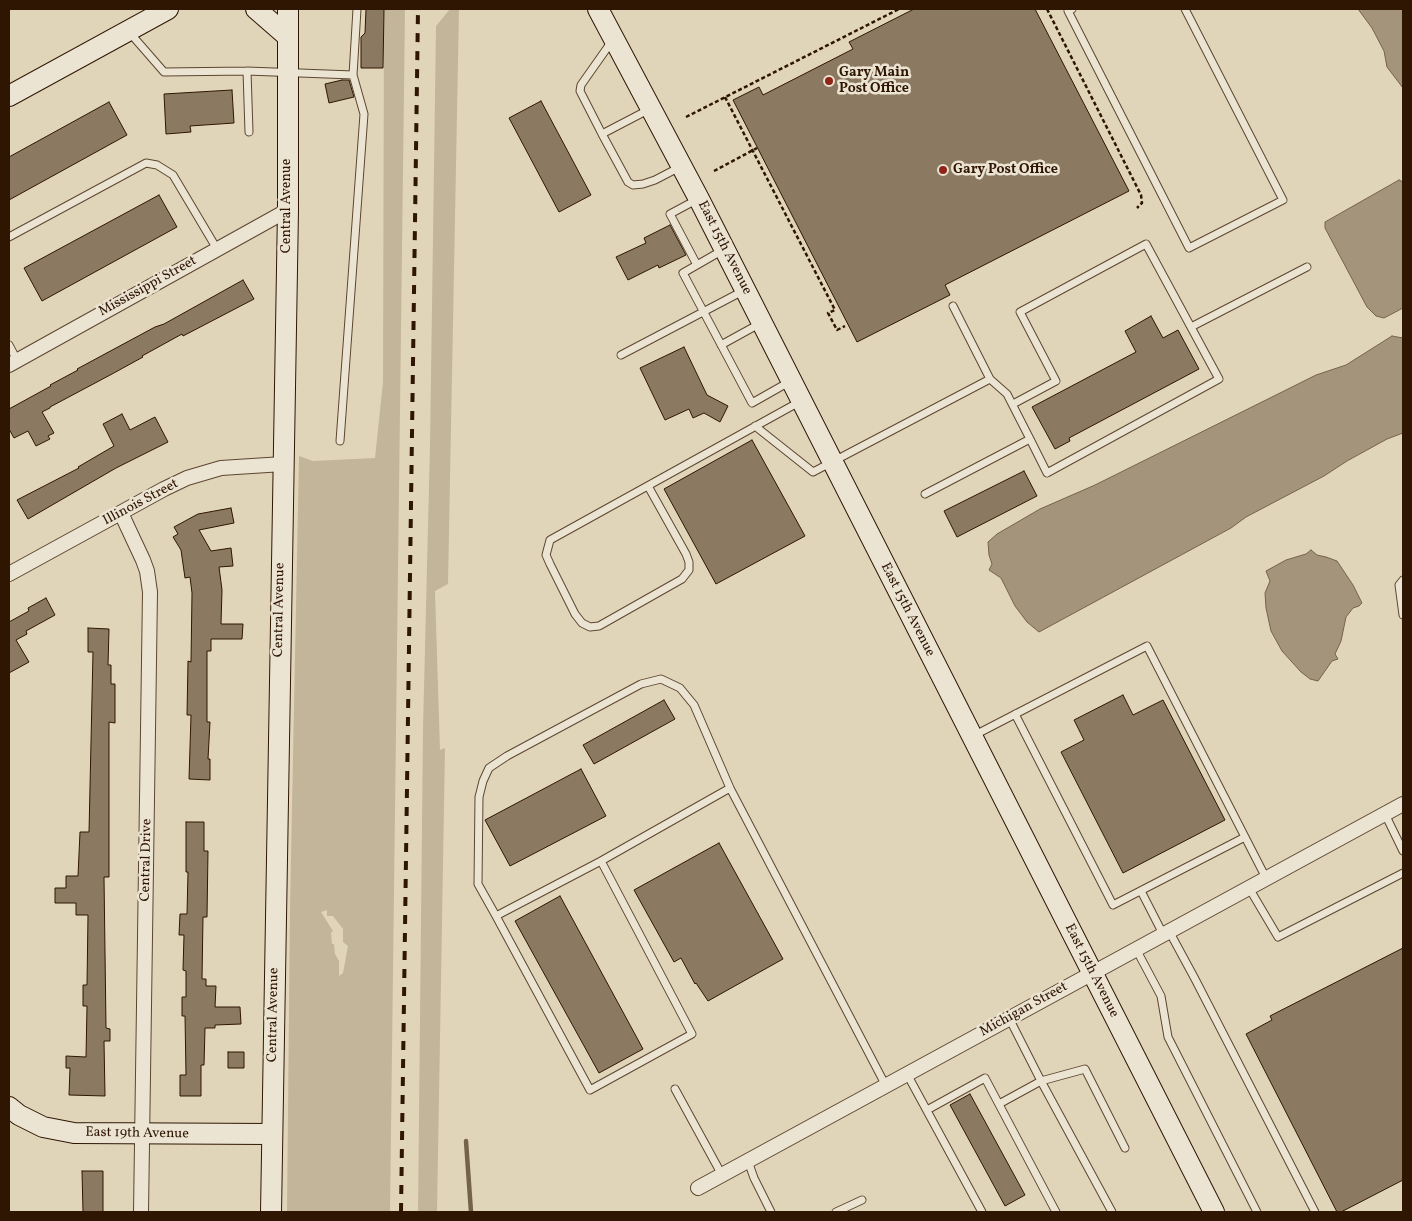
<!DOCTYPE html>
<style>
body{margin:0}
#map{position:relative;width:1412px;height:1221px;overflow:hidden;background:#e1d5b9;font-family:Vollkorn,serif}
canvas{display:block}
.frame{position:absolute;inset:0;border:10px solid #2e1603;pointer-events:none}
</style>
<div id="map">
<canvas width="1412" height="1221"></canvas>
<div class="frame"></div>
</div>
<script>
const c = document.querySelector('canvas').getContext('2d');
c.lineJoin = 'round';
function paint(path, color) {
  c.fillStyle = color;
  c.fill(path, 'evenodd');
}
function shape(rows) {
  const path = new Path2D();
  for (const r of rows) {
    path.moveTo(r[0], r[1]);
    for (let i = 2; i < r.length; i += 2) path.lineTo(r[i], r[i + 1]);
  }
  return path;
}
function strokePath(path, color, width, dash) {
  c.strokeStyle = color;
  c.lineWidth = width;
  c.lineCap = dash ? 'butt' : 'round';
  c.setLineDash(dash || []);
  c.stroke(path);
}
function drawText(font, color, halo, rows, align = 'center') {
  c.font = font + ' Vollkorn,serif';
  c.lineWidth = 5;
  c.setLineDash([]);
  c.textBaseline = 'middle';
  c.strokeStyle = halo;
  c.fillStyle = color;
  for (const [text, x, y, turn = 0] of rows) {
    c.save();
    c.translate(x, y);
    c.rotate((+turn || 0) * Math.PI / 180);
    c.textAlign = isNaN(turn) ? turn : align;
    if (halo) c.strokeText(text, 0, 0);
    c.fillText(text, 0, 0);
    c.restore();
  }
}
paint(shape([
 [384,9,405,9,390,1212,287,1212,290,906,299,456,313,461,375,458,383,382],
 [327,910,327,916,333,916,343,929,343,942,348,946,343,973,339,976,339,961,335,954,334,944,332,944,331,933,333,931,321,912],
 [450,9,459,9,448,584,435,591,440,750,445,748,437,1212,418,1212,423,728,430,445,436,26]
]), '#c3b59a');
const water = shape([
 [1358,9,1403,9,1403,88,1387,67,1384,51,1372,28,1358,9],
 [1399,180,1403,182,1403,308,1384,318,1376,316,1367,307,1325,228,1325,222,1399,180],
 [1392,336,1403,338,1403,433,1387,439,1347,461,1324,476,1246,517,1231,528,1039,632,1027,622,1015,606,1001,578,989,570,992,564,989,555,988,542,997,534,1040,509,1095,485,1284,391,1316,375,1346,365,1392,336],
 [1311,550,1317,555,1326,557,1337,561,1353,585,1362,603,1359,606,1353,608,1346,617,1341,641,1335,654,1338,659,1332,661,1318,681,1310,679,1301,672,1282,651,1271,631,1266,608,1265,593,1270,581,1266,571,1286,560,1306,554,1311,550]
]);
paint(water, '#a4947b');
strokePath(water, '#75624b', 1);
strokePath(shape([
 [466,1141,471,1212]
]), '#75624b', 4.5);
const building = shape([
 [366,9,384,9,383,68,361,68,361,37,365,33,366,9],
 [914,9,1035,9,1129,191,945,285,950,295,857,342,733,100,759,87,763,95,853,49,849,42,914,9],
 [342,80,349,80,354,97,329,103,325,84,342,80],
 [232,90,234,123,190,126,191,132,166,134,164,94,232,90],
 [541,101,591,195,559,212,509,118,541,101],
 [109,102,127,135,9,200,9,157,109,102],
 [159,195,177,227,42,301,24,268,159,195],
 [670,225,686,255,659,268,658,265,628,280,616,257,646,243,644,238,670,225],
 [243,280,254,299,183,336,182,334,142,356,143,357,112,374,50,407,50,408,42,412,54,433,48,436,50,439,36,446,28,431,14,438,9,429,9,409,51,386,50,385,78,370,77,369,155,327,164,324,243,280],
 [1151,316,1163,338,1178,330,1199,369,1069,438,1070,441,1055,449,1032,407,1136,352,1125,331,1151,316],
 [684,347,707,395,728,406,720,422,704,413,693,418,689,409,665,420,640,368,684,347],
 [122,414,130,430,155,417,168,442,116,468,28,519,17,500,79,468,78,467,114,446,103,424,122,414],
 [752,440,805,536,716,584,664,489,752,440],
 [1024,471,1037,496,957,537,944,511,1024,471],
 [231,508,234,523,199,530,211,551,231,548,233,566,219,567,222,590,221,624,243,624,242,639,211,639,211,651,207,651,207,722,210,722,208,759,210,759,210,780,189,779,191,715,187,715,188,661,191,662,192,593,190,577,185,578,181,550,173,537,178,534,174,527,198,514,231,508],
 [46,598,55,615,26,631,27,634,16,640,29,662,9,673,9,622,29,611,28,608,46,598],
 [88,628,109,629,108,665,111,665,111,684,115,684,115,723,109,722,109,877,104,877,106,1028,110,1029,110,1041,104,1041,105,1096,69,1095,70,1068,66,1068,66,1056,86,1057,87,1006,83,1006,83,985,87,985,88,915,76,915,76,903,55,903,55,888,66,888,66,876,78,876,80,832,89,832,93,652,88,652,88,628],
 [1123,695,1133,715,1163,700,1225,820,1123,873,1061,752,1084,740,1074,720,1123,695],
 [664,700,675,719,594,764,583,745,664,700],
 [581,769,606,816,510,866,485,820,581,769],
 [186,822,204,822,204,851,208,851,207,917,203,917,202,979,206,979,206,986,216,986,215,1007,240,1007,241,1024,215,1025,215,1028,205,1028,204,1065,201,1065,201,1096,180,1096,180,1075,186,1075,185,1016,182,1016,182,997,186,997,186,971,183,970,184,935,179,935,180,914,187,914,188,872,186,872,186,822],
 [719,843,783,959,708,1001,696,983,695,984,681,958,674,962,634,890,719,843],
 [560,896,643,1049,599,1073,515,921,560,896],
 [1403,948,1403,1180,1341,1212,1337,1212,1246,1034,1272,1020,1270,1016,1403,948],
 [228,1052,244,1052,244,1068,228,1068,228,1052],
 [970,1094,1025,1195,1005,1206,950,1105,970,1094],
 [82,1171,103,1171,103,1212,83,1212,82,1171]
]);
paint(building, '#8b7962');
strokePath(building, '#2e1603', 1);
const lane = shape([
 [1072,9,1068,11,1189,248,1283,200,1185,9],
 [130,33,164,72,247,71,353,75],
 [612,41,581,85,580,91,602,134,628,182,633,185,643,184,655,180,680,167],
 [247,71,249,132],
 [602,134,648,110],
 [9,237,146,163,157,165,173,175,217,249],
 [723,250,683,273,752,403,789,382],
 [697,265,670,214,698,199],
 [1191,327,1307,267],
 [9,345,17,360],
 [721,345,761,323],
 [621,355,743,291],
 [990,379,1007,394,1030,439],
 [755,426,813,472,990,379,953,306],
 [340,441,364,114,353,75,357,9],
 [648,486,686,554,689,562,689,570,682,579,599,626,590,627,582,623,575,614,550,564,546,555,550,540,801,401],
 [925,494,1030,439,1047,473,1219,379,1146,244,1020,312,1056,381,1013,404],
 [1403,580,1399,585,1403,615],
 [1015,714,1113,905,1245,837],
 [973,736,1147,646,1266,878],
 [1385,814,1403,851],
 [601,861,496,916,590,1090,692,1034,601,861,730,788,886,1086],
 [1249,888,1278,937,1403,873],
 [1141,891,1163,934],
 [496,916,478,884,479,797,483,781,489,768,507,756,641,684,661,679,680,688,694,705,730,788],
 [1169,931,1195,979,1315,1212],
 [1136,949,1161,996,1168,1037,1257,1212],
 [1009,1018,1041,1081,1085,1069,1125,1148],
 [907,1074,982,1212],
 [675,1089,722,1175],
 [999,1104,1041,1081,1112,1212],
 [927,1110,985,1078,1056,1212],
 [748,1161,754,1178,771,1212],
 [836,1212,862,1200]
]);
const street = shape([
 [9,365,288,210],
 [121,513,143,560,147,571,150,592,141,1212],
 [9,574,164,489,187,478,221,468,283,464],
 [698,1188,1403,804]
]);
const secondary = shape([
 [256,9,287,36],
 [598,9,699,199,1214,1212],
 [9,96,168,9],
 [9,1107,19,1115,43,1127,74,1133,272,1134],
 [271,1212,288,210,288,9]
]);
strokePath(lane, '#5b4630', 9);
strokePath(street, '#5b4630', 16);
strokePath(secondary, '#2e1603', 22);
strokePath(shape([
 [1047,9,1141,195,1142,203,1137,208],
 [725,97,835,310,828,313,837,330,845,326],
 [686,117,899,9],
 [714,171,757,148]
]), '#2e1603', 2.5, [4, 2.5]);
strokePath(lane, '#ece4d2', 7);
strokePath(street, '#ece4d2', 14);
strokePath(secondary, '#ece4d2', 20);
strokePath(shape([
 [401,1212,418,9]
]), '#2e1603', 4, [9, 9]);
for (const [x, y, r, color] of [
 [829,81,5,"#8f2418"],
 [943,170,5,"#8f2418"]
]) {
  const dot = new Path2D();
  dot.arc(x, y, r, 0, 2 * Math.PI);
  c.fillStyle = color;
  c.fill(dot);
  strokePath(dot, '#ece4d2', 2);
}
drawText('bold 14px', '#2e1603', '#ece4d2', [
 ["Gary Main",839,73],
 ["Post Office",839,89],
 ["Gary Post Office",953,170]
], 'left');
drawText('14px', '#2e1603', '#ece4d2', [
 ["Central Avenue",287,206,-90],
 ["East 15th Avenue",724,248,63],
 ["Mississippi Street",148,287,-29],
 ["Illinois Street",141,503,-28],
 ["Central Avenue",280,610,-89],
 ["East 15th Avenue",907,610,63],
 ["Central Drive",147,860,-89],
 ["East 15th Avenue",1091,971,63],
 ["Michigan Street",1024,1010,-29],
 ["Central Avenue",274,1015,-89],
 ["East 19th Avenue",137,1134,1]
]);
</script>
